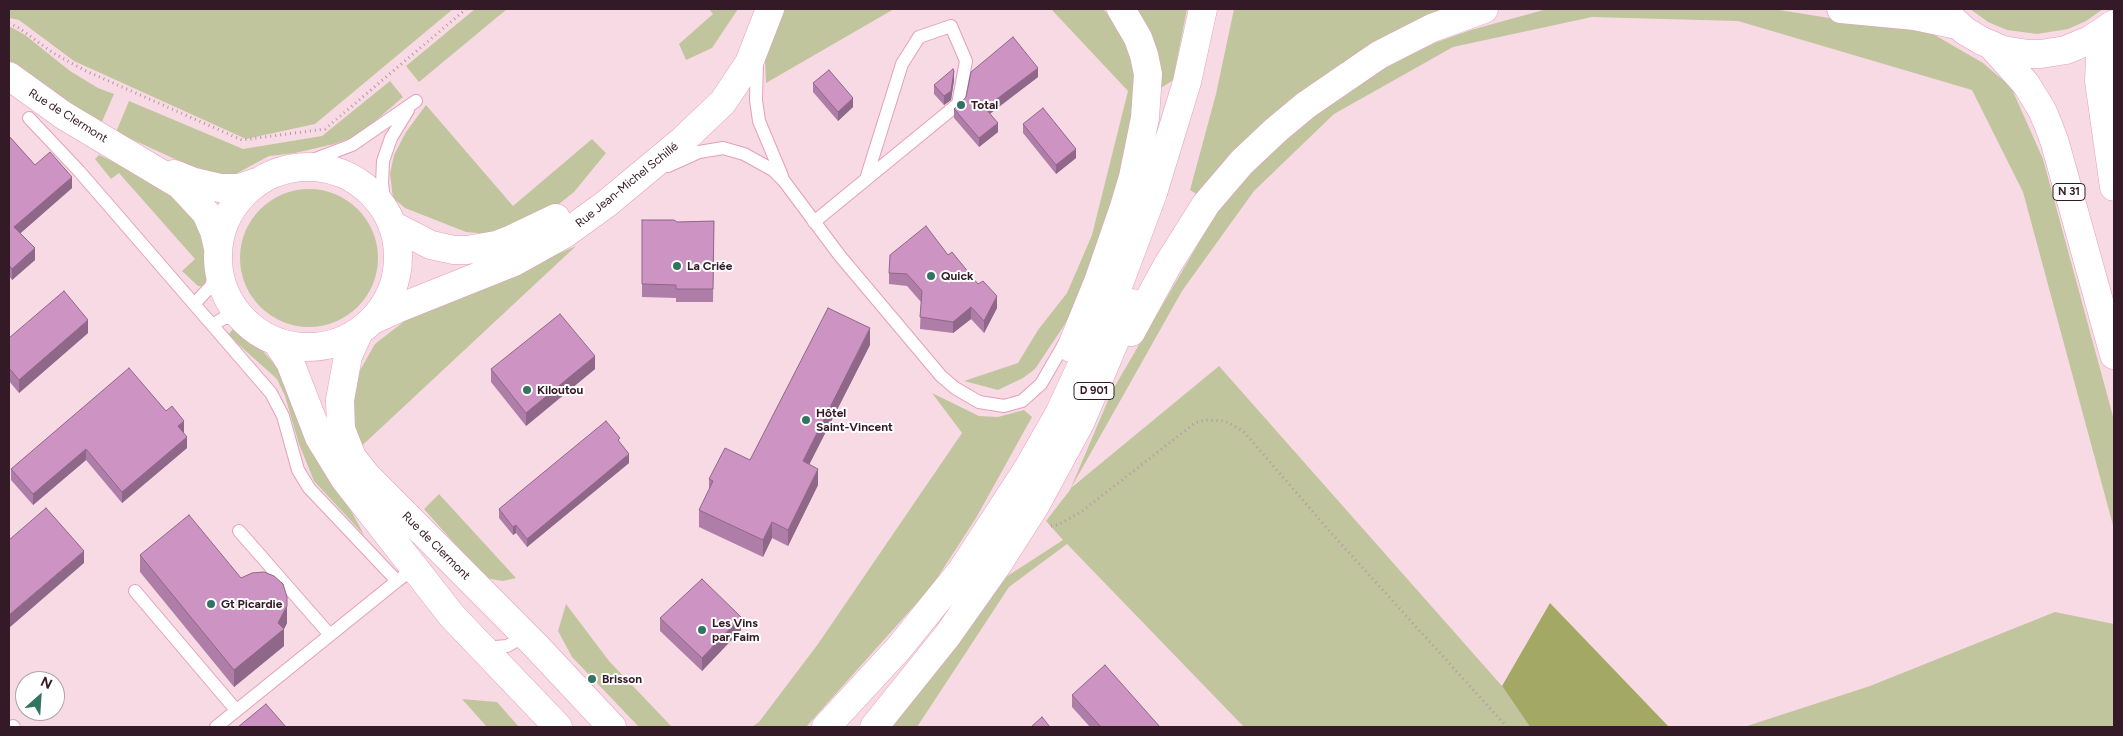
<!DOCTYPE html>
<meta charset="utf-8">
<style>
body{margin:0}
#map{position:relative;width:2123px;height:736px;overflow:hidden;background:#f8dae5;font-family:Figtree,sans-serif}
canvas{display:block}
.frame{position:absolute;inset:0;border:10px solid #341a26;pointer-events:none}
.north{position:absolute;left:15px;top:671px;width:50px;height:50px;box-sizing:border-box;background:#fff;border:1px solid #aea3a8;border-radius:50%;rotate:26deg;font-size:14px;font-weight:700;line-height:20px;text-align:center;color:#341a26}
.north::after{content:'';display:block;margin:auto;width:18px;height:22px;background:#337361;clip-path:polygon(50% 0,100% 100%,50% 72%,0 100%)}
</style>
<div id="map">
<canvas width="2123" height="736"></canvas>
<div class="frame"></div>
<div class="north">N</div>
</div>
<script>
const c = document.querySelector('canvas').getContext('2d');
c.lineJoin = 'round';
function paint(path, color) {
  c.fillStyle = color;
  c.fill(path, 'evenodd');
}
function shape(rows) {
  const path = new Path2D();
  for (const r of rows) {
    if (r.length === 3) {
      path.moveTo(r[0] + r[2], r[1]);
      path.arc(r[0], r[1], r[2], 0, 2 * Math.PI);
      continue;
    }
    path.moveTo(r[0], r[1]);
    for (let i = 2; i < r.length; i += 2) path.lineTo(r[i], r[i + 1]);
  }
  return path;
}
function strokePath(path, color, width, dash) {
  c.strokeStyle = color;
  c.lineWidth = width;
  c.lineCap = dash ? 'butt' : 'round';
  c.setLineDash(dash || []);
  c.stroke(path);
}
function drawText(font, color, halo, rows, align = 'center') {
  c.font = font + ' Figtree,sans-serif';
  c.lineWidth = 4;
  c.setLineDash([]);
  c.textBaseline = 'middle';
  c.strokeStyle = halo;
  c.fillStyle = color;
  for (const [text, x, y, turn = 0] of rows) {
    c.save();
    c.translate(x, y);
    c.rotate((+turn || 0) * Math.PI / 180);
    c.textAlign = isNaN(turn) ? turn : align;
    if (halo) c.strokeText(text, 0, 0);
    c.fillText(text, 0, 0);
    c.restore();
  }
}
paint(shape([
 [9,9,453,9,315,124,246,139,74,61,19,20,9,18],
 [475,9,507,9,419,82,406,66],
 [709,9,738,9,712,48,686,60,679,44,713,14],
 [781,9,894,9,766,83,765,60],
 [1051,9,1103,9,1120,26,1135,61,1140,102,1110,231,1077,306,1035,369,1023,378,998,390,964,381,1018,363,1038,330,1067,293,1092,235,1128,91],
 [1133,9,1187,9,1173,80,1158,90],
 [1234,9,1457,9,1201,197,1190,190,1216,94],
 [1547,9,1773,9,1886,27,1926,30,1983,63,2011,87,2043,159,2114,420,2114,529,2023,192,1972,90,1738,21,1592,17,1453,47,1334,114,1254,191,1182,291,1071,488,1219,366,1502,686,1530,727,1244,727,1067,544,1009,587,917,727,891,727,1006,577,1063,540,1046,521,1070,490,1112,391,1225,198,1290,127,1349,82,1437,42,1471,30],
 [1970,9,2103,9,2086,21,2068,29,2037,34,2007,30,1988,22],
 [11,27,25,35,70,71,98,88,114,94,101,124,13,65,9,60,9,28],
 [390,81,403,97,359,135,334,144,295,153,269,156,232,176,222,176,201,171,116,132,129,101,243,149,322,136],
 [426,105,513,206,592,139,606,153,574,192,544,216,489,234,466,232,405,208,393,198,390,174,394,155,406,132],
 [99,155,156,182,188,204,206,242,206,286,198,286,182,271,195,259,119,173,111,179,95,159],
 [309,258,69],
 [576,246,353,454,348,402,359,372,375,344,406,320],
 [233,329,263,351,284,375,310,450,345,499,364,535,314,481,299,444,285,396,277,379,228,335],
 [932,393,979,416,998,417,1024,410,1032,417,976,518,932,586,806,727,752,727,759,722,818,644,962,433],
 [439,494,516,578,503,581,485,578,424,509],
 [566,604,609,661,672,727,639,727,572,657,558,631],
 [2055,612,2114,624,2114,727,1744,727,1870,686],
 [462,699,497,702,519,727,487,727]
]), '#c1c59d');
paint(shape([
 [1550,603,1669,727,1530,727,1502,686]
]), '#a3a865');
const lane = shape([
 [757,61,756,100,759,121,782,176],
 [29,118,79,171,271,393,283,416,298,470,309,488,397,581,415,568],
 [668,166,699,152,723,148,744,154,773,170,784,181,840,256,941,376,955,388,979,402,1004,406,1022,401,1041,384,1067,339],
 [289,169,352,145,416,101],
 [386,211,382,184,383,161,391,138,408,110],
 [814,222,958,104,966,61,951,26,919,37,902,64,866,179],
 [195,303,211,286,218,265],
 [214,324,224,318,241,317],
 [239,531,330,635],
 [135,591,236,710],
 [484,648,507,646,525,636],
 [13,726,14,727],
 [216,727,397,581]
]);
const secondary = shape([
 [9,76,63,115,180,185,206,213,214,231,218,248],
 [308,257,90],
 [174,174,194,182,220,188,239,188,257,182],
 [392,225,431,245,454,250,467,250,496,245,512,239,556,218],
 [373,320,399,308,514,262,566,233,606,204,683,140,723,102,749,63,770,9],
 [359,332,348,356,340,400,341,429,352,457,366,475,536,646,612,727],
 [277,342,290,362,319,437,344,478,452,616,558,727]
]);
const primary = shape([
 [1841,9,1915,16,1957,25],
 [1941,9,1965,31,1982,41,2003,50,2028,54,2041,54,2066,50,2090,40,2114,24],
 [1131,332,1167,266,1206,204,1242,162,1276,130,1306,105,1379,55,1432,28,1484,9],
 [1071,348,1098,282,1124,207,1133,177,1145,118,1148,74,1144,55,1138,38,1121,9],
 [826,727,899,648,962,570,1027,470,1059,414,1117,289,1153,193,1187,82,1203,9],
 [874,727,947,636,998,564,1035,506,1081,421,1131,303]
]);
const highway = shape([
 [2111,26,2100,57,2099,81,2114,187],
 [1991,45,2026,84,2042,110,2048,124,2055,143,2114,355]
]);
strokePath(lane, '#e59ebc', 14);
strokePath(secondary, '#e59ebc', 29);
strokePath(primary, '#e59ebc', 29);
strokePath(highway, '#e59ebc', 29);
strokePath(shape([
 [9,23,19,28,53,53,86,71,242,140,325,129,466,9],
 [1051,526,1060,524,1081,512,1195,423,1205,420,1225,421,1243,431,1251,440,1332,534,1507,727]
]), '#b497a2', 3, [1, 4]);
strokePath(lane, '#fff', 12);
strokePath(secondary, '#fff', 28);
strokePath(primary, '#fff', 28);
strokePath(highway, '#fff', 28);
paint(shape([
 [1038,77,990,114,998,132,979,147,954,118,954,109],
 [954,80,951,100,944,105,934,94,934,85],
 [813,83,853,107,838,121,813,92],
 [1023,124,1076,158,1056,174,1023,133],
 [9,136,35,165,72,188,20,233,35,260,12,280,9,276],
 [642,220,677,222,714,221,713,302,676,302,676,298,642,297],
 [948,255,997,308,984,333,971,319,953,333,920,329,921,302,907,286,889,284,889,273],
 [88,333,19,393,9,381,9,338],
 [870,345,809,464,818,485,788,546,772,538,763,557,699,527,699,510,709,491,709,479,750,460],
 [491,369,595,369,526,426,491,382],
 [166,411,184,432,183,432,187,448,122,503,86,460,33,505,11,480,11,469],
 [620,443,629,463,527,547,516,533,513,535,499,518,499,509],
 [140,555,241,578,287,613,287,623,284,629,284,646,234,687,140,572],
 [660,618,741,630,702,671,660,631],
 [1072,695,1160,727,1090,727,1072,707]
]), '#af7ea8');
paint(shape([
 [1038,68,1038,77,985,117,985,108],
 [954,71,954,80,951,100,944,105,944,96],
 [853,98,853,107,838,121,838,112],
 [998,123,998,132,979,147,979,138],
 [1076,149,1076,158,1056,174,1056,165],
 [72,177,72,188,14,239,14,227],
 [35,248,35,260,12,280,12,269],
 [997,296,997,308,984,333,984,321],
 [971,307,971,319,953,333,953,322],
 [88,320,88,333,19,393,19,380],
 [870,328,870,345,803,477,803,461],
 [595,356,595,369,526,426,526,413],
 [184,421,184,432,178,437,178,426],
 [187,437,187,448,122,503,122,492],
 [86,449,86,460,33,505,33,494],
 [629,454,629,463,527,547,527,539],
 [818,469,818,485,788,546,788,530],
 [772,522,772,538,763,557,763,540],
 [516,525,516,533,513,535,513,527],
 [84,551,84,563,9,628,9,615],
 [287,597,287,623,284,629,284,646,234,687,234,670,278,623],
 [741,617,741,630,702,671,702,658]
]), '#8f6788');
const building = shape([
 [1013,37,1038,68,985,108,998,123,979,138,954,109,966,97,971,72,1013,37],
 [953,69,954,71,951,91,944,96,934,85,953,69],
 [829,70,853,98,838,112,813,83,829,70],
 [1043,108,1076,149,1056,165,1023,124,1043,108],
 [9,136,35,165,50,152,72,177,14,227,35,248,12,269,9,265,9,136],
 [642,220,674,220,677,222,714,221,713,289,676,289,676,285,642,284,642,220],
 [926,226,948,255,952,252,978,284,983,281,997,296,984,321,971,307,953,322,920,317,922,291,907,274,889,273,890,255,926,226],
 [64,291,88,320,19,380,9,368,9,338,64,291],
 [828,308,870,328,803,461,818,469,788,530,772,522,763,540,699,510,713,481,709,479,725,448,750,460,828,308],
 [560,314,595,356,526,413,491,369,560,314],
 [129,368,166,411,172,406,184,421,178,426,187,437,122,492,86,449,33,494,11,469,129,368],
 [606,421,620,438,618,440,629,454,527,539,516,525,513,527,499,509,606,421],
 [46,508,84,551,9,615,9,540,46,508],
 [189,515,241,578,252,573,264,572,274,576,283,584,287,597,287,606,278,623,284,629,234,670,140,555,189,515],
 [702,579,741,617,702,658,660,618,702,579],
 [1105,665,1160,727,1101,727,1072,695,1105,665],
 [266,704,286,727,238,727,266,704],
 [1042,717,1050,727,1031,727,1042,717]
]);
paint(building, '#cc93c3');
strokePath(building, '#8f6788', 1);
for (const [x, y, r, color] of [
 [961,105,5,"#337361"],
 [677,266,5,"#337361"],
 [931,276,5,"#337361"],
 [527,390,5,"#337361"],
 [806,420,5,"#337361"],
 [211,604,5,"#337361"],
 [702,630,5,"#337361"],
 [592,679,5,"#337361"]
]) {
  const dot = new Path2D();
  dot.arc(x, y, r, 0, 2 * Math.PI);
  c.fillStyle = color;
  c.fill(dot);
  strokePath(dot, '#fff', 2);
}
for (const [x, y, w] of [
 [2069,192,32],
 [1094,391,40]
]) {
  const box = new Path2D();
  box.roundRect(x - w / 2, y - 8.5, w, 17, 4);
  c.fillStyle = '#fff';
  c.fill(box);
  strokePath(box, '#341a26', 1);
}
drawText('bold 11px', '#341a26', null, [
 ["N 31",2069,192],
 ["D 901",1094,391]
]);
drawText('bold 12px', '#341a26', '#fff', [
 ["Total",971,105],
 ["La Criée",687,266],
 ["Quick",941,276],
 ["Kiloutou",537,390],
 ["Hôtel",816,413],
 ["Saint-Vincent",816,427],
 ["Gt Picardie",221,604],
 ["Les Vins",712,623],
 ["par Faim",712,637],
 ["Brisson",602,679]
], 'left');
drawText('12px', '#341a26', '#fff', [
 ["Rue de Clermont",68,116,32],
 ["Rue Jean-Michel Schillé",627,185,-39],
 ["Rue de Clermont",436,546,45]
]);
</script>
